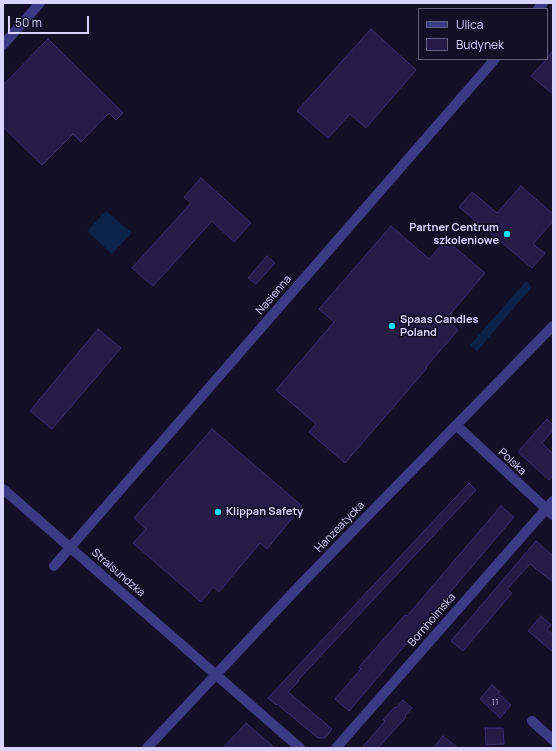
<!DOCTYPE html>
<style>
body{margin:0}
#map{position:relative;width:556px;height:751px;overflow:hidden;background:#130f26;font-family:Manrope,sans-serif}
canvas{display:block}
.frame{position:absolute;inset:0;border:4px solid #d9d4ff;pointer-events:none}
.legend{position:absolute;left:418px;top:8px;width:130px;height:52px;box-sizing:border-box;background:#130f26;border:1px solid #625e7d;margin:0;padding:5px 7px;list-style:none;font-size:12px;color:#d9d4ff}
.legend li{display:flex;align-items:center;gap:8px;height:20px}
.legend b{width:20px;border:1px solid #625e7d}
.scale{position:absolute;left:8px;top:16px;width:81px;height:18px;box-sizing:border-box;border:2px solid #d9d4ff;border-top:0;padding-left:5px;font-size:12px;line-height:14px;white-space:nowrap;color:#d9d4ff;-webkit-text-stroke:3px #130f26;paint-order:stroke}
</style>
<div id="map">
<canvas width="556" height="751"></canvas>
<div class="frame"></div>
<ul class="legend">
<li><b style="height:5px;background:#3d3a85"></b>Ulica</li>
<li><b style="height:11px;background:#241b47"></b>Budynek</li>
</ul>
<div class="scale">50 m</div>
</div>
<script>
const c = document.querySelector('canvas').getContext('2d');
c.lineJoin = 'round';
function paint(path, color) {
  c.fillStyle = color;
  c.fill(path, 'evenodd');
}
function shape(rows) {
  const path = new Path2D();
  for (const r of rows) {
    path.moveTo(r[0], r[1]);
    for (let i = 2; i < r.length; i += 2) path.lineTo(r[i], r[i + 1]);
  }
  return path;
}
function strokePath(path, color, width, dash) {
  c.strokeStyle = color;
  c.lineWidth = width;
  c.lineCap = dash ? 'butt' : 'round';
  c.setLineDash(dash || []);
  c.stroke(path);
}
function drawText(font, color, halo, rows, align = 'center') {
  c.font = font + ' Manrope,sans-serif';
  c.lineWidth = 3.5;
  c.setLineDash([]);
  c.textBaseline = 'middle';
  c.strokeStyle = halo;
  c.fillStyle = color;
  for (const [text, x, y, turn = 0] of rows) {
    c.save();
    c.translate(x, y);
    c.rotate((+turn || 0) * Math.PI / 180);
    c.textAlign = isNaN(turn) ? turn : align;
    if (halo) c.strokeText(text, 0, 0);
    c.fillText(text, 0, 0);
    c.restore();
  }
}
paint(shape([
 [106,211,132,233,112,254,87,231],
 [526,281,532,287,477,351,470,345]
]), '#0c2248');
const building = shape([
 [371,29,416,70,366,128,350,114,328,138,297,111,371,29],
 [48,39,123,113,116,120,109,113,81,142,73,134,42,165,3,127,3,85,48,39],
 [553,50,553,94,531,76,547,59,553,50],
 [201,178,251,223,234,242,212,221,153,286,132,268,191,203,184,197,201,178],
 [521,186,553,214,553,221,533,244,545,253,532,268,459,207,472,192,497,213,521,186],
 [391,226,429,259,446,240,485,273,446,319,458,330,426,367,427,368,345,463,309,432,316,424,276,390,334,322,319,309,391,226],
 [267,256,275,263,256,284,248,278,267,256],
 [98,329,121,348,52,429,30,411,98,329],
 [547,419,553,425,553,430,542,443,553,454,553,475,549,480,518,452,547,419],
 [212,429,302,506,267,549,260,543,219,592,213,587,201,602,133,543,146,529,134,518,212,429],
 [469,483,476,490,298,680,299,681,288,692,332,729,325,738,318,738,277,704,276,705,268,698,469,483],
 [501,506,514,517,349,711,335,699,361,669,359,667,405,615,407,616,501,506],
 [536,541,553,556,553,582,530,564,507,589,512,593,463,651,451,641,536,541],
 [541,616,551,625,547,630,553,635,553,652,528,631,541,616],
 [492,685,500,692,498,693,511,705,500,718,480,699,492,685],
 [403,700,412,708,405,716,406,717,378,748,362,748,385,721,383,720,395,707,396,708,403,700],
 [246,723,262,737,275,748,223,748,246,723],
 [485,728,503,728,504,744,486,745,485,728],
 [443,736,458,748,433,748,443,736]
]);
paint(building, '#241b47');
strokePath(building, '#3b2d73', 1);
strokePath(shape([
 [538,9,543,3],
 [3,45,40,3],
 [456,425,553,515],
 [3,489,300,748],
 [54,566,495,59],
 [532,721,553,740],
 [147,748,304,581,553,326],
 [336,748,553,501]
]), '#3d3a85', 10);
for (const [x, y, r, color] of [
 [507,234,4,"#00e5ff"],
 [392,326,4,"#00e5ff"],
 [218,512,4,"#00e5ff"]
]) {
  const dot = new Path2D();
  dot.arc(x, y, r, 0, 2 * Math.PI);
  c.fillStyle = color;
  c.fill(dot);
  strokePath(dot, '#130f26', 1.5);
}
drawText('9px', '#aca6d1', null, [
 ["11",495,702]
]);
drawText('bold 11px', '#d9d4ff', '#130f26', [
 ["Partner Centrum",499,228,"right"],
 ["szkoleniowe",499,241,"right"],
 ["Spaas Candles",400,320],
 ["Poland",400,333],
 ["Klippan Safety",226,512]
], 'left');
drawText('11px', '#d9d4ff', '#130f26', [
 ["Nasienna",274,295,-49],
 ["Polska",512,462,43],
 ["Hanzeatycka",340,527,-46],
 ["Stralsundzka",118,573,41],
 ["Bornholmska",432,620,-49]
]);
</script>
